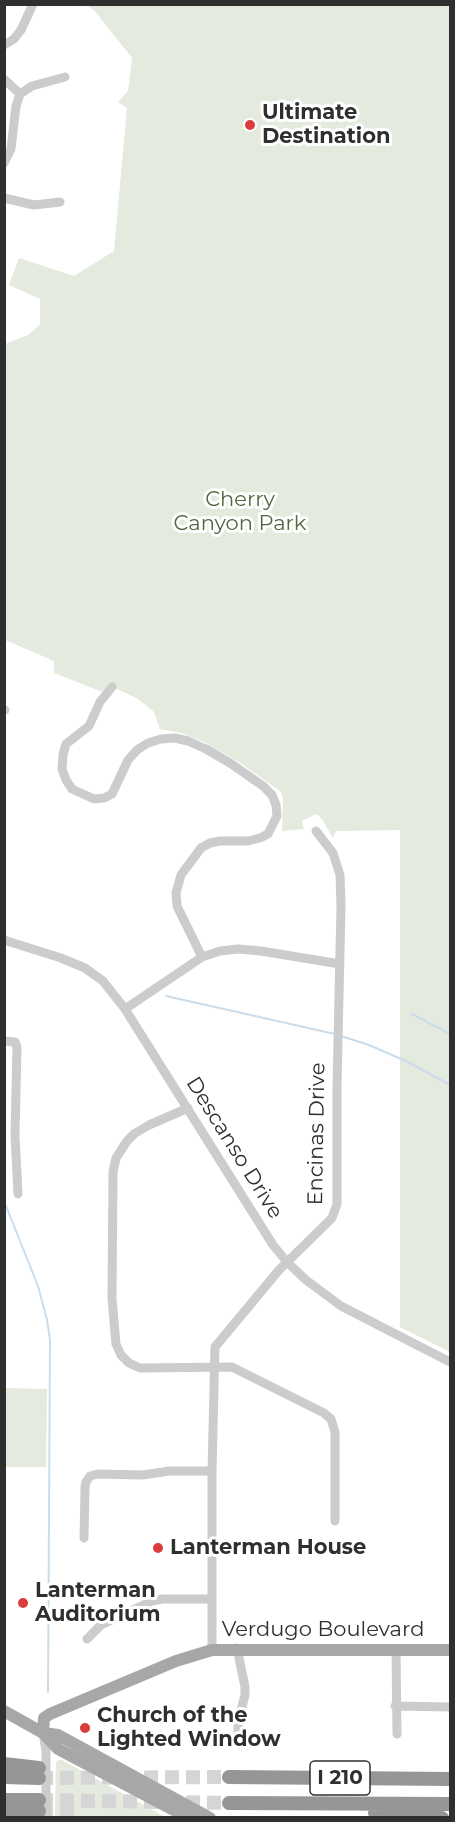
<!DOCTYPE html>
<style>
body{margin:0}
#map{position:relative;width:455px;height:1822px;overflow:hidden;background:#fff;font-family:Montserrat,sans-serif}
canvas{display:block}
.frame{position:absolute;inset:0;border:6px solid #2f2f2f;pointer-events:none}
</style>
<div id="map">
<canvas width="455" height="1822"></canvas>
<div class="frame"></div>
</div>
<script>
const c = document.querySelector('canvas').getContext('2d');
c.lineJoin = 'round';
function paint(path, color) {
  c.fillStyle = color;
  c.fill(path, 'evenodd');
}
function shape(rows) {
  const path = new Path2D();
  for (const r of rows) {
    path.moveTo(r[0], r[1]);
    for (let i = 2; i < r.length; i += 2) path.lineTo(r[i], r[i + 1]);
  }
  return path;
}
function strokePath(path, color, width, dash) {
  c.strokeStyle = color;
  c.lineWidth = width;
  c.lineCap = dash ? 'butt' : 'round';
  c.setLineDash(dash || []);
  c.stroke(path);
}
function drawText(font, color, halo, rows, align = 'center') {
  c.font = font + ' Montserrat,sans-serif';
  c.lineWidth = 6;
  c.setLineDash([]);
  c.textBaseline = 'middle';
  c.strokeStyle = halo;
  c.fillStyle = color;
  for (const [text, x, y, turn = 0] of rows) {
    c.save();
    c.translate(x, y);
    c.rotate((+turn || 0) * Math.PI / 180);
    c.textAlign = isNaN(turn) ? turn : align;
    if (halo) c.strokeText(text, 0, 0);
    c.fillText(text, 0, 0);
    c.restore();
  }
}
paint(shape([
 [85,5,450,5,450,1352,400,1327,400,830,336,831,333,838,322,819,316,814,302,821,304,829,282,831,283,798,281,792,239,762,204,742,181,733,160,729,154,712,138,699,117,689,100,691,54,673,54,661,5,640,5,344,28,335,40,325,40,299,9,285,19,258,74,276,114,251,127,108,118,102,128,91,132,58,94,10],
 [5,1388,47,1389,46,1467,5,1467],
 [58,1760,62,1760,165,1817,55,1817,56,1763]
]), '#e4ebde');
strokePath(shape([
 [166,996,335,1034],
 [412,1014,450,1034],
 [341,1036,369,1045,408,1062,450,1085],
 [4,1201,38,1286,47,1320,50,1340,48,1692]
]), '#cbdcea', 2);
strokePath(shape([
 [39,1778,229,1777],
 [39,1800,229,1803],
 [39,1811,79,1809]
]), '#d5d5d5', 14, [14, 7]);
strokePath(shape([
 [4,45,14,39,21,30,33,4],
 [4,79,20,94],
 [4,163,11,149,16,106,20,94,32,86,65,77],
 [4,198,34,205,60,202],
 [112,687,100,702,89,726,66,744,63,755,62,769,66,780,72,789,94,799,104,798,112,794,128,760,137,750,148,743,161,739,175,738,188,741,206,749,230,763,263,786,272,795,276,805,277,816,268,834,260,838,248,841,220,841,210,843,201,848,181,875,176,893,177,906,202,957],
 [4,710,5,710],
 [4,940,61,958,85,968,103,981,125,1009,273,1245,287,1262,306,1280,341,1306,450,1362],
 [125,1009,202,957,220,951,238,949,261,951,340,964],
 [4,1041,15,1042,17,1047,15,1135,18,1194],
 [188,1108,149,1125,134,1134,127,1141,116,1158,113,1172,112,1299,116,1344,121,1355,129,1363,140,1368,232,1367,324,1413,331,1419,335,1432,335,1521],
 [84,1538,85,1487,86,1482,90,1476,98,1474,142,1475,170,1471,212,1471],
 [87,1639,101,1625,152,1601,163,1599,212,1599],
 [237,1648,245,1687,245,1695,238,1722,238,1730,242,1741],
 [396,1649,397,1734],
 [212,1650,212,1471,215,1347,279,1270,332,1218,337,1204,337,1086,341,906,340,875,333,853,316,831],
 [395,1706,450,1707],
 [43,1733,46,1751,46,1818]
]), '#ccc', 9);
strokePath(shape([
 [4,1711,43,1733,58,1749,189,1818],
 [43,1733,44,1718,50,1714,176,1661,212,1650,450,1650],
 [43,1733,58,1735,210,1818]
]), '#a7a7a7', 12);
strokePath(shape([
 [4,1764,39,1768],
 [4,1777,39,1778],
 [229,1777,450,1779],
 [4,1800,39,1800],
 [229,1803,450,1804],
 [4,1813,39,1811],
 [375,1813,442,1818]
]), '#969696', 14);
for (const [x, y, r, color] of [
 [250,125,6,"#db3c3c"],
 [158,1548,6,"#db3c3c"],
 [23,1603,6,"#db3c3c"],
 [85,1728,6,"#db3c3c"]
]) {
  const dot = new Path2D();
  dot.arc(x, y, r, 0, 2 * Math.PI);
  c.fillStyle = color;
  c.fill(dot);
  strokePath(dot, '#fff', 2);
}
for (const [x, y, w] of [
 [340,1778,60]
]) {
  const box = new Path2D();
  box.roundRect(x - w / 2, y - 17, w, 34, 4.5);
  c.fillStyle = '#fff';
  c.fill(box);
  strokePath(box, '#2f2f2f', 1.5);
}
drawText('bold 20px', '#2f2f2f', null, [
 ["I 210",340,1778]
]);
drawText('bold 21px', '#2f2f2f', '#fff', [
 ["Ultimate",262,113],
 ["Destination",262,137],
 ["Lanterman House",170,1548],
 ["Lanterman",35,1591],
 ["Auditorium",35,1615],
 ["Church of the",97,1716],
 ["Lighted Window",97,1740]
], 'left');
drawText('21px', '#4f683f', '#fff', [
 ["Cherry",240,500],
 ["Canyon Park",240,524]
]);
drawText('21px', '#2f2f2f', '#fff', [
 ["Encinas Drive",317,1134,-89],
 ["Descanso Drive",234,1148,58],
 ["Verdugo Boulevard",323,1630]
]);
</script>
